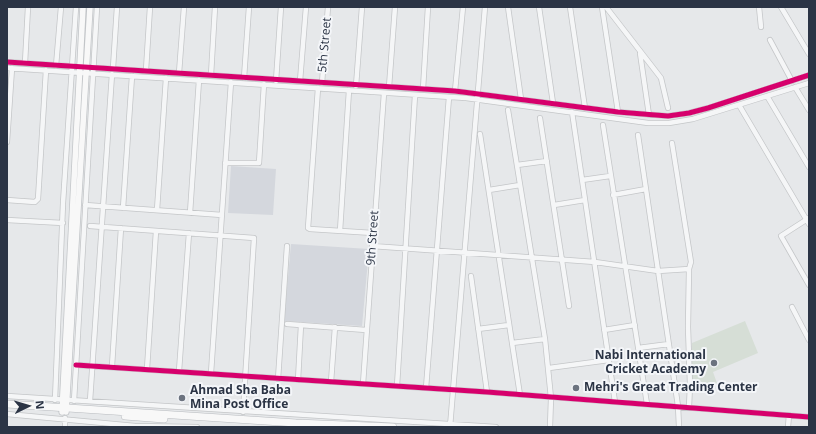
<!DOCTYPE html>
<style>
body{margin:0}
#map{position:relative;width:816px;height:434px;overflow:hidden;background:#e6e8ea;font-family:"Open Sans",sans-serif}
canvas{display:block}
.frame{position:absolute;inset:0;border:8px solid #2b3445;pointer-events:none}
.north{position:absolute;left:8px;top:386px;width:40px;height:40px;-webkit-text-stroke:3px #f4f6f9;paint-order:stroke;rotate:85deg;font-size:11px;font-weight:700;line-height:16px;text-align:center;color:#2b3445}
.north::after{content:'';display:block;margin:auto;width:14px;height:18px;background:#2b3445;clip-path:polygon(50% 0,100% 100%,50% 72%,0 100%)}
</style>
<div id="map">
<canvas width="816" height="434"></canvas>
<div class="frame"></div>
<div class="north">N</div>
</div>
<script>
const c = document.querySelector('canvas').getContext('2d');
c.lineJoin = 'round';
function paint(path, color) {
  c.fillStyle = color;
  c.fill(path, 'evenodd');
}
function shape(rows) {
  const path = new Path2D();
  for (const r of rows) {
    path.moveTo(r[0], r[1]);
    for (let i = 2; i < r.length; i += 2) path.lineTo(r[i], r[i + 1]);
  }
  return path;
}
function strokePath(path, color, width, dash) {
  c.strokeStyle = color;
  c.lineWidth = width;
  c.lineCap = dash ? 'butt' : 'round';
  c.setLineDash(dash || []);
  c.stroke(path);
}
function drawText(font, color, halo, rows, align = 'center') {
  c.font = font + ' "Open Sans",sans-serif';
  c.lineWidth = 4;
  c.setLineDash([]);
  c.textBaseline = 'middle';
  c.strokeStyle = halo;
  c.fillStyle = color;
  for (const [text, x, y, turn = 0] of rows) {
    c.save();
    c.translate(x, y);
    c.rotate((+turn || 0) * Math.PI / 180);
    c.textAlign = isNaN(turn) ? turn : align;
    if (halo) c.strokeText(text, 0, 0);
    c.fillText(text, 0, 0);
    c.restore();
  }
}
paint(shape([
 [231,166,276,169,273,215,228,213],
 [291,244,369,249,362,326,284,321]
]), '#d4d7dd');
paint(shape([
 [745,321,758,353,713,372,718,386,692,388,692,343]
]), '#d6ded6');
const minor = shape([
 [508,7,521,99],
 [539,7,553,103],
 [570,7,585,108],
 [602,7,618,112],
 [606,7,661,78,668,108],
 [759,7,761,27],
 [781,7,809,54],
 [770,40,792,81],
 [640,53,649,115],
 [7,62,455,91,618,112,668,116,689,113,708,108,809,75],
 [25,63,28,7],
 [56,66,61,7],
 [7,68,466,98,648,123,669,123,693,119,809,83],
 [113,68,117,7],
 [146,70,150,7],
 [179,73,184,7],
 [211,75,215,7],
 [244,78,249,7],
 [276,81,281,7],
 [300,81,306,7],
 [322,83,328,7],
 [356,86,362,7],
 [389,87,395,7],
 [795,87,809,110],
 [318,88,308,228,310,229,373,233],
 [423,89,428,7],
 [455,91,463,7],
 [767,96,809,167],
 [739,105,809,224],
 [508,110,545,339,551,398,550,427],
 [572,112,615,402],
 [540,118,569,306],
 [603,125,647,404],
 [480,134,520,395],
 [638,135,678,406,679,427],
 [7,142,12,68],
 [672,143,691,262,689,269,688,327,690,385,689,407],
 [225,163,259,163,264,84],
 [517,165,547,161],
 [582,180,610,176],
 [489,190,520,185],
 [613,195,646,189],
 [7,200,35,202,38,199,46,70],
 [85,205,222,215],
 [554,205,585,200],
 [123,208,132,76],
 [157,210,166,78],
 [190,213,199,80],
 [809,218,781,236,809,285],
 [7,220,63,223],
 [90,226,254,238,243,412],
 [340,231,349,90],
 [372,246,595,262,658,271,689,269],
 [471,276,487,392],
 [792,307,809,340],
 [287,324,366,330],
 [478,329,509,325],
 [604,330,635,325],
 [512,343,545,339],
 [638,348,669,344],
 [76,365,487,392,809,417],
 [112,366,121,228],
 [549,368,609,360],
 [147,369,156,231],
 [179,371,189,233],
 [211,373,231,82],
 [278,379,287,246],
 [298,380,301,325],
 [331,382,335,327],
 [363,384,384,93],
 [397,386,415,95],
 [426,388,449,97],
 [7,396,496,427],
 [55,400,63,203,76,7],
 [74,401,97,7],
 [90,401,112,74],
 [7,414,135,426,197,427],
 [65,427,65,418],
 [450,427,485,7],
 [788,427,789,415]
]);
const major = shape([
 [62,412,83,7],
 [66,412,90,7]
]);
const highway = shape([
 [7,404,296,423,393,427],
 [125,416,164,419]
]);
strokePath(minor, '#c4c6c8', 6);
strokePath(major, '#c2c5c8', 7);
strokePath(highway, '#b8bbbf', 8);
strokePath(minor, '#f5f6f7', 4.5);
strokePath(major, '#f8f8f8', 5.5);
strokePath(highway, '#f8f8f8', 7);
strokePath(shape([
 [7,62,455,91,618,112,668,116,689,113,708,108,809,75],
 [76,365,487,392,809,417]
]), '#d6006c', 5);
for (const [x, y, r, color] of [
 [714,363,4,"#6c737f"],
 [576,388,4,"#6c737f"],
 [182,398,4,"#6c737f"]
]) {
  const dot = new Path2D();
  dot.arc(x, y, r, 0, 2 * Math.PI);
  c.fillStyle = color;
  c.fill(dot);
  strokePath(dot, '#f4f6f9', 1.5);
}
drawText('12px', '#2b3445', '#f4f6f9', [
 ["5th Street",325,45,-85],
 ["9th Street",373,238,-86]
]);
drawText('bold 12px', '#2b3445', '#f4f6f9', [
 ["Nabi International",706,356,"right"],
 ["Cricket Academy",706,370,"right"],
 ["Mehri's Great Trading Center",584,388],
 ["Ahmad Sha Baba",190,391],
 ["Mina Post Office",190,405]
], 'left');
</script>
